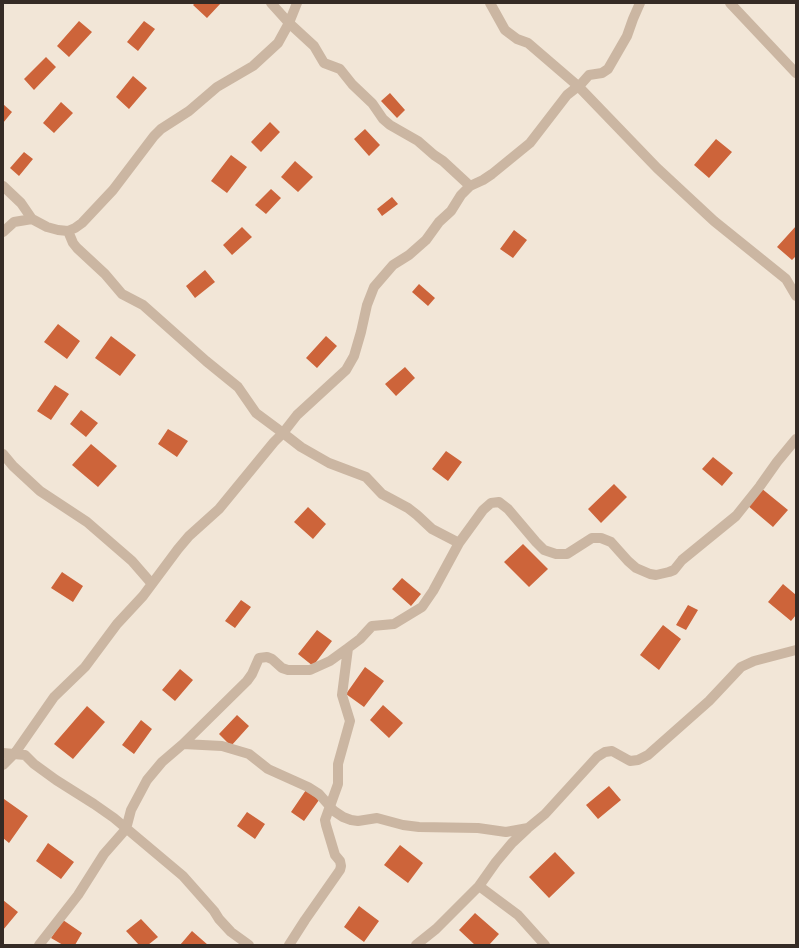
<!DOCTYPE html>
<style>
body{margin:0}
#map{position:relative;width:799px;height:948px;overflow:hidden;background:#f2e6d7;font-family:Barlow,sans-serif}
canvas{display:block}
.frame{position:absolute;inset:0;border:4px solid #352b25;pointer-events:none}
</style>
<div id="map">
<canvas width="799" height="948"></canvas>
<div class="frame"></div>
</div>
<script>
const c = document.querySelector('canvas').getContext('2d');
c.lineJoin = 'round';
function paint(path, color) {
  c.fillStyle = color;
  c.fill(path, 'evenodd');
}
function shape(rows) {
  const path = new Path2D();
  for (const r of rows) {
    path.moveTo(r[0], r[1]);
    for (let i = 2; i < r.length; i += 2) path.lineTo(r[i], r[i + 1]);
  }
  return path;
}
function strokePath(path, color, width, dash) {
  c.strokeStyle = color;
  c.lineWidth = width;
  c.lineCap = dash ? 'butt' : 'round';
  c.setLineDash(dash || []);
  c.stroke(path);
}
paint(shape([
 [195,3,221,3,207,18,193,5],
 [79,21,92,32,69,57,57,46],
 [144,21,155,29,138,51,127,42],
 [46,57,56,67,34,90,24,79],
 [133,76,147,88,129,109,116,97],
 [390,93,405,110,397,118,381,101],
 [61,102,73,113,54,133,43,123],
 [3,104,12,112,3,123],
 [270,122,280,132,261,152,251,142],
 [365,129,380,145,369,156,354,139],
 [716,139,732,152,709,178,694,165],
 [24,152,33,159,19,176,10,168],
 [231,155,247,167,227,193,211,181],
 [295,161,313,177,298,192,281,177],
 [271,189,281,198,266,214,255,205],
 [392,197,398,204,382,216,377,209],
 [796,226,796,256,792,260,777,247],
 [242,227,252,237,232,255,223,245],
 [514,230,527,240,513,258,500,249],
 [205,270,215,282,195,298,186,286],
 [419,284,435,298,428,306,412,292],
 [58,324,80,341,67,359,44,342],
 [111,336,136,355,120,376,95,358],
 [326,336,337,346,317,368,306,358],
 [405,367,415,378,396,396,385,384],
 [55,385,69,394,51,420,37,411],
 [81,410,98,423,86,437,70,424],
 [168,429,188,441,177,457,158,444],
 [91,444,117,466,98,487,72,465],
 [446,451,462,462,448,481,432,469],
 [713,457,733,473,722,486,702,469],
 [614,484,627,497,601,523,588,509],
 [761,488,788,510,773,527,747,505],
 [308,507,326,524,313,539,294,522],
 [523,544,548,569,529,587,504,562],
 [62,572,83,586,73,602,51,588],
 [402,578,421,594,411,606,392,589],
 [783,584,796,595,796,615,791,621,768,602],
 [241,600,251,607,235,628,225,621],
 [688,605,698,610,686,630,676,625],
 [663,625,681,639,659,670,640,655],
 [317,630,332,641,313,666,298,654],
 [365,667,384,681,364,707,346,694],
 [180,669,193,680,175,701,162,690],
 [383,705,403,723,389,738,370,720],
 [87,706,105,722,73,759,54,744],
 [237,715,249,726,231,746,219,734],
 [141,720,152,729,134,754,122,745],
 [609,786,621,800,598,819,586,805],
 [306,790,319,800,304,821,291,812],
 [4,799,28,816,9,843,3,838,3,801],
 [247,812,265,824,255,839,237,826],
 [48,843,74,862,61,879,36,861],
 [400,845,423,863,408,883,384,865],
 [555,852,575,873,549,898,529,877],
 [3,900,18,912,3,930],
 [359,906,379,921,364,942,344,927],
 [475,913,499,934,489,945,475,945,459,930],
 [141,919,158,937,148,945,139,945,126,931],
 [63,920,82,933,75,945,63,945,51,938],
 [192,931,208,945,180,945]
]), '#cd643a');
strokePath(shape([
 [297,3,289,23,314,46,324,63,340,69,352,84,372,103,383,119,390,125,418,141,434,155,443,161,470,186,483,180,492,174,530,143,567,95,581,84,589,75,602,73,608,69,627,36,633,19,640,3],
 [490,3,505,30,517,39,528,43,578,86,657,168,714,221,786,279,796,296],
 [730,3,796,73],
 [3,186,21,203,32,219],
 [470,186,461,195,451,211,439,222,426,240,409,255,393,265,374,287,367,305,361,332,354,356,346,370,297,415,283,433,301,447,329,463,366,477,382,494,408,508,417,515,432,529,459,543,483,510,491,503,499,502,508,509,536,542,544,550,556,554,567,554,592,538,601,538,611,542,628,561,636,568,650,574,656,575,669,572,674,570,682,560,736,516,760,486,777,462,796,439],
 [3,232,14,222,32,219,47,227,58,230,68,231,75,228,82,223,113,190,154,136,161,129,189,111,217,87,253,66,278,43,289,23,271,3],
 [3,454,13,466,40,491,87,522,132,561,152,584],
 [183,744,222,746,249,754,268,769,308,787,319,794,334,811,343,817,351,820,358,821,377,818,403,825,419,827,478,828,506,832,528,828],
 [3,753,25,755,34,764,56,780,94,804,114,818,183,876,214,911,219,919,231,932,249,945],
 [3,765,15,753,54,697,85,667,117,624,143,596,178,549,189,536,219,509,274,442,283,433,256,413,238,387,206,361,143,305,122,294,105,274,77,248,73,243,68,231],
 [479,886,518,915,545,945],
 [39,945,78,895,104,854,126,829,131,810,147,780,162,762,183,744,247,681,252,674,259,658,267,657,272,659,282,668,288,670,310,670,330,661,348,648],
 [289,945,305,920,340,870,341,866,340,861,335,855,326,825,325,820,338,784,338,764,350,721,342,695,348,648,360,639,372,626,394,624,422,607,433,591,459,543],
 [416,945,436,929,479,886,496,862,512,843,528,828,545,814,597,757,605,752,612,751,630,761,638,760,648,755,709,701,741,667,754,661,796,650]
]), '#cbb6a2', 10);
</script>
